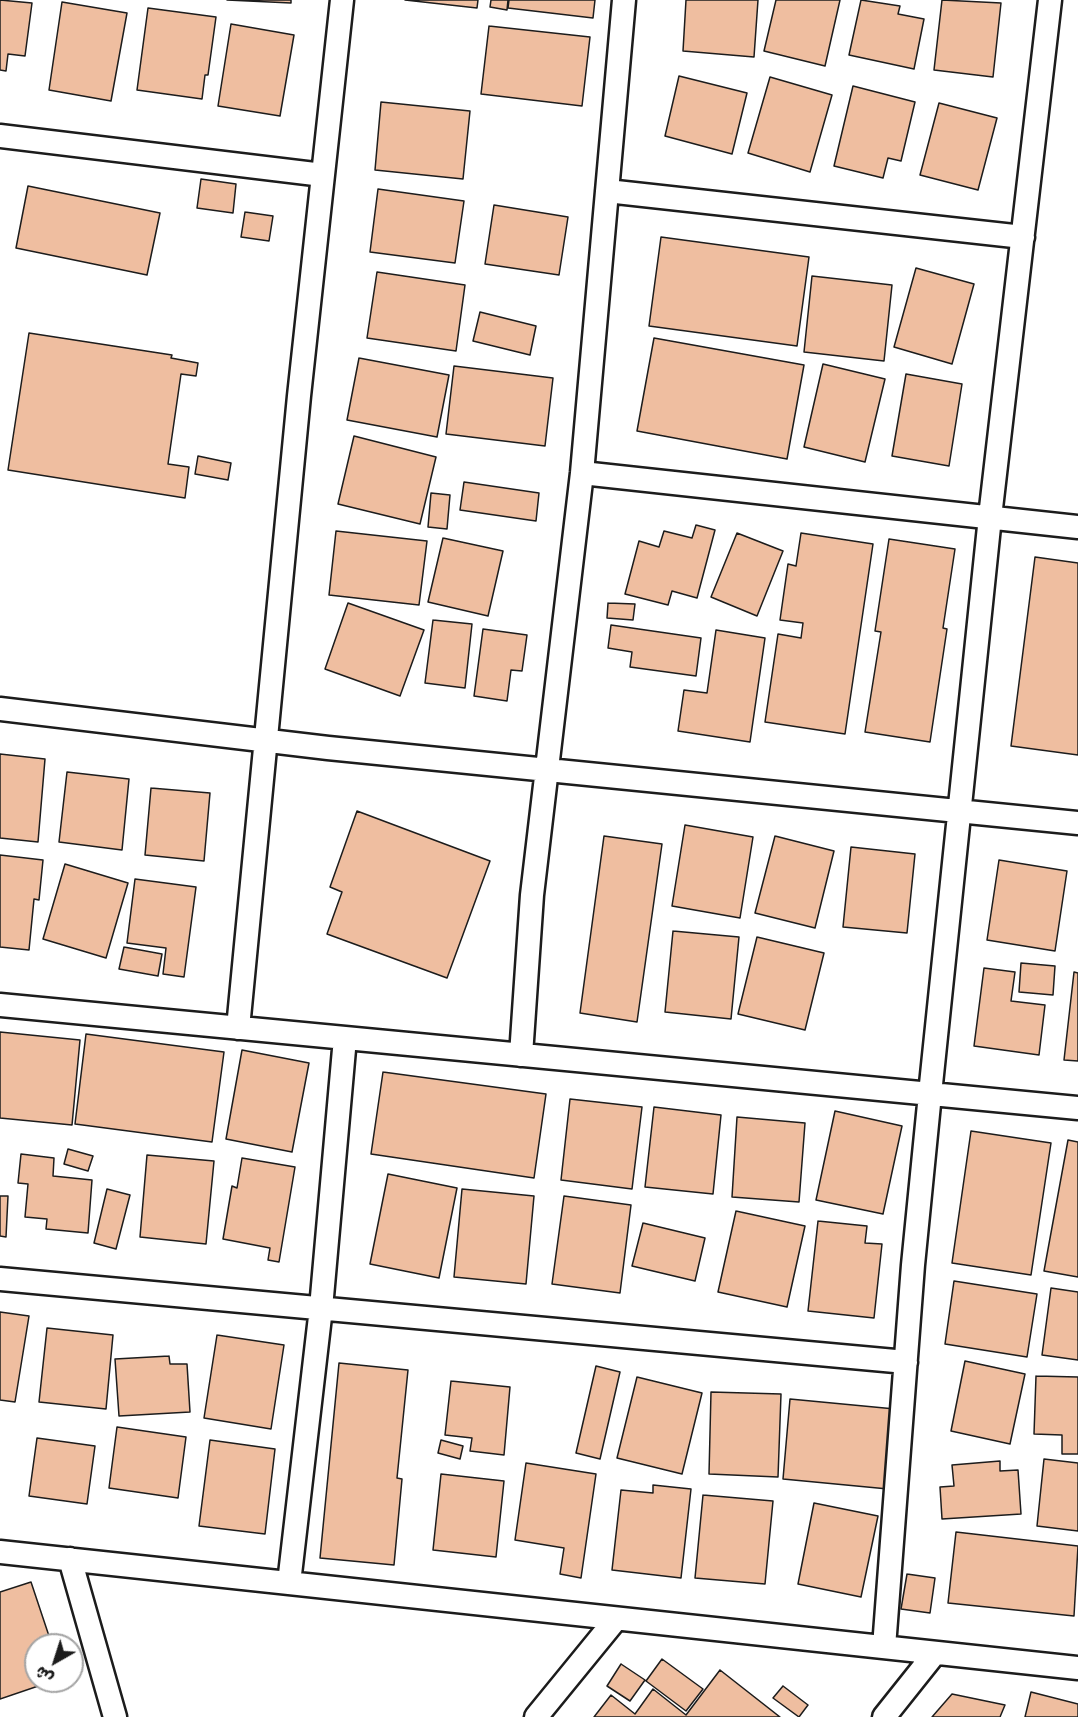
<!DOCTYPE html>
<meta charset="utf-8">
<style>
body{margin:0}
#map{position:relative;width:1078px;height:1717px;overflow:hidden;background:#fff;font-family:"Patrick Hand","Playpen Sans Arabic",sans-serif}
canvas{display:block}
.north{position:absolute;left:24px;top:1633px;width:60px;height:60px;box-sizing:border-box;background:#fff;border:2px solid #a4a4a4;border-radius:50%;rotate:219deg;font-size:16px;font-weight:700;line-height:24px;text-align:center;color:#1c1c1c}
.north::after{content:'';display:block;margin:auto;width:21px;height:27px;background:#1c1c1c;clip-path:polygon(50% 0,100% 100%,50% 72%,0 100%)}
</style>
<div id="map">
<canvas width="1078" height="1717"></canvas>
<div class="north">ش</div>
</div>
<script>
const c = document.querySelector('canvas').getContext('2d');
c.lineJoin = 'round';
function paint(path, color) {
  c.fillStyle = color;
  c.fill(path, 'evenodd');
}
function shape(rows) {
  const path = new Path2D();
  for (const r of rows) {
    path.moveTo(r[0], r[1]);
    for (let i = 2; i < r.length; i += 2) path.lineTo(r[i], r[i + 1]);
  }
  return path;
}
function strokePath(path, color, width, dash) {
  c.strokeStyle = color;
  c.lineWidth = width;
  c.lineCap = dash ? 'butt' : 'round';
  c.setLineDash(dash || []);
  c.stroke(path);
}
const building = shape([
 [0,0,32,3,25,56,8,54,6,71,0,70,0,0],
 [227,0,291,0,291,3,227,0],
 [405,0,478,0,477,8,405,0],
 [491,0,508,0,507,10,490,7,491,0],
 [509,0,595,0,593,18,508,8,509,0],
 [686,0,758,0,754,57,683,51,686,0],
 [776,0,840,0,825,66,764,51,776,0],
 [861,0,900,6,898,14,924,19,914,69,849,55,861,0],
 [942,0,1001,3,993,77,934,70,942,0],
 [62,2,127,13,111,101,49,90,62,2],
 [148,8,216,17,208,75,205,75,202,99,137,90,148,8],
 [231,24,294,35,280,116,218,106,231,24],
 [489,26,590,37,582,106,481,94,489,26],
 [679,76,747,93,732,154,665,136,679,76],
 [770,77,832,95,810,172,748,153,770,77],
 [853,86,915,102,901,161,888,158,883,178,834,166,853,86],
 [381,102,470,111,463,179,375,170,381,102],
 [939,103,997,118,978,190,920,175,939,103],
 [201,179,236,184,233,213,197,208,201,179],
 [28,186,160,213,147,275,16,248,28,186],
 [378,189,464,201,455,263,370,252,378,189],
 [494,205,568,217,559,275,485,264,494,205],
 [245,212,273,216,269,241,241,237,245,212],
 [661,237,809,257,797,346,649,326,661,237],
 [916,268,974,284,952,364,894,347,916,268],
 [377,272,465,285,456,351,367,338,377,272],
 [812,276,892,285,884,361,804,352,812,276],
 [480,312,536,326,530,355,473,341,480,312],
 [29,333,172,355,171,358,198,363,196,376,181,374,168,464,189,467,185,498,8,470,29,333],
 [654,338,804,365,787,459,637,431,654,338],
 [359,358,449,375,437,437,347,420,359,358],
 [823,364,885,379,865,462,804,447,823,364],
 [454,366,553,378,545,446,446,434,454,366],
 [906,374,962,384,949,466,892,456,906,374],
 [354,436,436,457,420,524,338,504,354,436],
 [198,456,231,463,228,480,195,474,198,456],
 [464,482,539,493,536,521,460,510,464,482],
 [431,493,450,495,447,529,428,527,431,493],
 [696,525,715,530,697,598,672,591,668,605,625,594,639,541,659,547,664,531,692,538,696,525],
 [336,531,427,541,419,605,329,595,336,531],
 [737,533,783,551,757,616,711,597,737,533],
 [801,533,873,544,845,734,765,722,778,634,801,638,803,623,780,620,788,564,796,566,801,533],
 [443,538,503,551,488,616,428,602,443,538],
 [889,539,955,549,943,628,947,629,930,742,865,732,881,632,875,631,889,539],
 [1035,557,1078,563,1078,755,1011,746,1035,557],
 [348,603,424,630,400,696,325,669,348,603],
 [608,603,635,604,633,620,607,618,608,603],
 [433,620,472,624,465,688,425,683,433,620],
 [611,625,701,638,696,676,630,667,632,652,608,648,611,625],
 [483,629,527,635,522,671,511,670,507,701,474,696,483,629],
 [716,630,765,638,750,742,678,731,684,690,707,693,716,630],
 [0,754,45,759,38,842,0,838,0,754],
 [67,772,129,779,122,850,59,842,67,772],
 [151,788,210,793,204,861,145,855,151,788],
 [357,811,490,861,447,978,327,934,342,892,330,887,357,811],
 [685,825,753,837,740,918,672,906,685,825],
 [604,836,662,844,637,1022,580,1013,604,836],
 [775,836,834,851,815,928,755,913,775,836],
 [851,847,915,854,907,933,843,927,851,847],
 [0,855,43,860,39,900,34,899,29,950,0,947,0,855],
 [999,860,1067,871,1055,951,987,940,999,860],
 [65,864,128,883,106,958,43,939,65,864],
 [135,879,196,887,184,977,163,974,166,948,127,943,135,879],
 [673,931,739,937,731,1019,665,1012,673,931],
 [757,937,824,953,805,1030,738,1014,757,937],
 [124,947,162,954,158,976,119,969,124,947],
 [1021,963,1055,966,1053,995,1019,992,1021,963],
 [984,968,1015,972,1011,1001,1045,1005,1039,1055,974,1046,984,968],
 [1074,972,1078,973,1078,1061,1064,1060,1074,972],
 [0,1032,80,1040,72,1125,0,1118,0,1032],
 [86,1034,224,1052,212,1142,75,1124,86,1034],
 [242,1050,309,1063,292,1152,226,1139,242,1050],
 [383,1072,546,1094,534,1178,371,1154,383,1072],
 [570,1099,642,1107,632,1189,561,1180,570,1099],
 [654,1107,721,1115,713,1194,645,1187,654,1107],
 [835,1111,902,1126,883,1214,816,1200,835,1111],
 [737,1117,805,1123,799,1202,732,1197,737,1117],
 [971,1131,1051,1143,1031,1275,952,1263,971,1131],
 [1068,1140,1078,1142,1078,1277,1044,1271,1068,1140],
 [68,1149,93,1156,88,1171,64,1164,68,1149],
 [21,1154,54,1158,53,1176,92,1180,88,1233,46,1229,47,1219,25,1217,28,1184,18,1183,21,1154],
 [147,1155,214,1161,206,1244,140,1237,147,1155],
 [242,1158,295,1167,279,1262,268,1260,270,1248,223,1239,232,1186,237,1188,242,1158],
 [388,1174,457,1188,439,1278,370,1264,388,1174],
 [107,1189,130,1195,116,1249,94,1243,107,1189],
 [462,1189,534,1196,526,1284,454,1277,462,1189],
 [0,1196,8,1196,6,1237,0,1236,0,1196],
 [564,1196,631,1205,620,1293,552,1284,564,1196],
 [736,1211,805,1226,787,1307,718,1292,736,1211],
 [818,1221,867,1226,865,1243,882,1244,874,1318,808,1311,818,1221],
 [643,1223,705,1238,695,1281,632,1266,643,1223],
 [954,1281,1037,1294,1027,1357,945,1344,954,1281],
 [1051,1288,1078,1292,1078,1360,1042,1355,1051,1288],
 [0,1312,29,1316,15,1402,0,1400,0,1312],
 [47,1328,113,1335,106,1409,39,1402,47,1328],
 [217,1335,284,1345,271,1429,204,1418,217,1335],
 [169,1356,170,1364,187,1364,190,1412,119,1416,115,1359,169,1356],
 [965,1361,1025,1374,1010,1444,951,1431,965,1361],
 [339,1363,408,1370,397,1478,402,1479,394,1565,320,1558,339,1363],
 [596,1366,620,1372,600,1459,576,1453,596,1366],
 [1036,1376,1078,1377,1078,1454,1062,1454,1062,1435,1034,1434,1036,1376],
 [637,1377,702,1393,682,1474,617,1458,637,1377],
 [451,1381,510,1387,504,1455,470,1451,472,1438,445,1435,451,1381],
 [711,1392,781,1394,778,1477,709,1474,711,1392],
 [790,1399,895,1409,888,1489,783,1479,790,1399],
 [117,1427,186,1437,178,1498,109,1488,117,1427],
 [37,1438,95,1446,87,1504,29,1496,37,1438],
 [210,1440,275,1449,265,1534,199,1526,210,1440],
 [441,1440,463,1446,460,1459,438,1453,441,1440],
 [1044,1459,1078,1463,1078,1531,1037,1526,1044,1459],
 [1000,1461,1000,1471,1018,1470,1021,1514,942,1519,940,1487,954,1486,952,1465,1000,1461],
 [526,1463,596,1474,581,1578,560,1574,564,1548,515,1540,526,1463],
 [441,1474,504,1481,496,1557,433,1550,441,1474],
 [653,1485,691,1489,681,1578,612,1570,621,1490,653,1493,653,1485],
 [703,1495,773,1501,765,1584,695,1578,703,1495],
 [814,1503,878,1516,861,1597,798,1584,814,1503],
 [956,1532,1078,1546,1074,1616,948,1603,956,1532],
 [907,1574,935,1578,930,1613,901,1609,907,1574],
 [31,1582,52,1645,36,1645,36,1681,53,1681,0,1699,0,1592,31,1582],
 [662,1659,703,1689,686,1711,646,1681,662,1659],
 [621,1664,645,1680,630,1701,607,1686,621,1664],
 [720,1670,780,1717,594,1717,611,1695,635,1714,653,1689,686,1715,720,1670],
 [783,1686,808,1705,799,1717,773,1698,783,1686],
 [1031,1692,1078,1704,1078,1717,1025,1717,1031,1692],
 [952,1694,1005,1705,1000,1717,932,1717,952,1694]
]);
paint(building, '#efbea0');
strokePath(building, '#1c1c1c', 1.5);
const minor = shape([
 [0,136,323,175],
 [607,191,1023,237],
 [582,473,1078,527],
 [0,709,328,748,1078,823],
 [0,1005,1078,1108],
 [238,1028,299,396,342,0],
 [521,1055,532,895,582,473,624,0],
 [0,1279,906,1362],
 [0,1552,1078,1668],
 [70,1559,115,1717],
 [289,1583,321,1308,345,1038],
 [884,1647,913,1265,930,1094,990,517,1050,0],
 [536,1717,616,1619],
 [884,1717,935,1653]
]);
strokePath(minor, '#1c1c1c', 27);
strokePath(minor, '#fff', 22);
</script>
